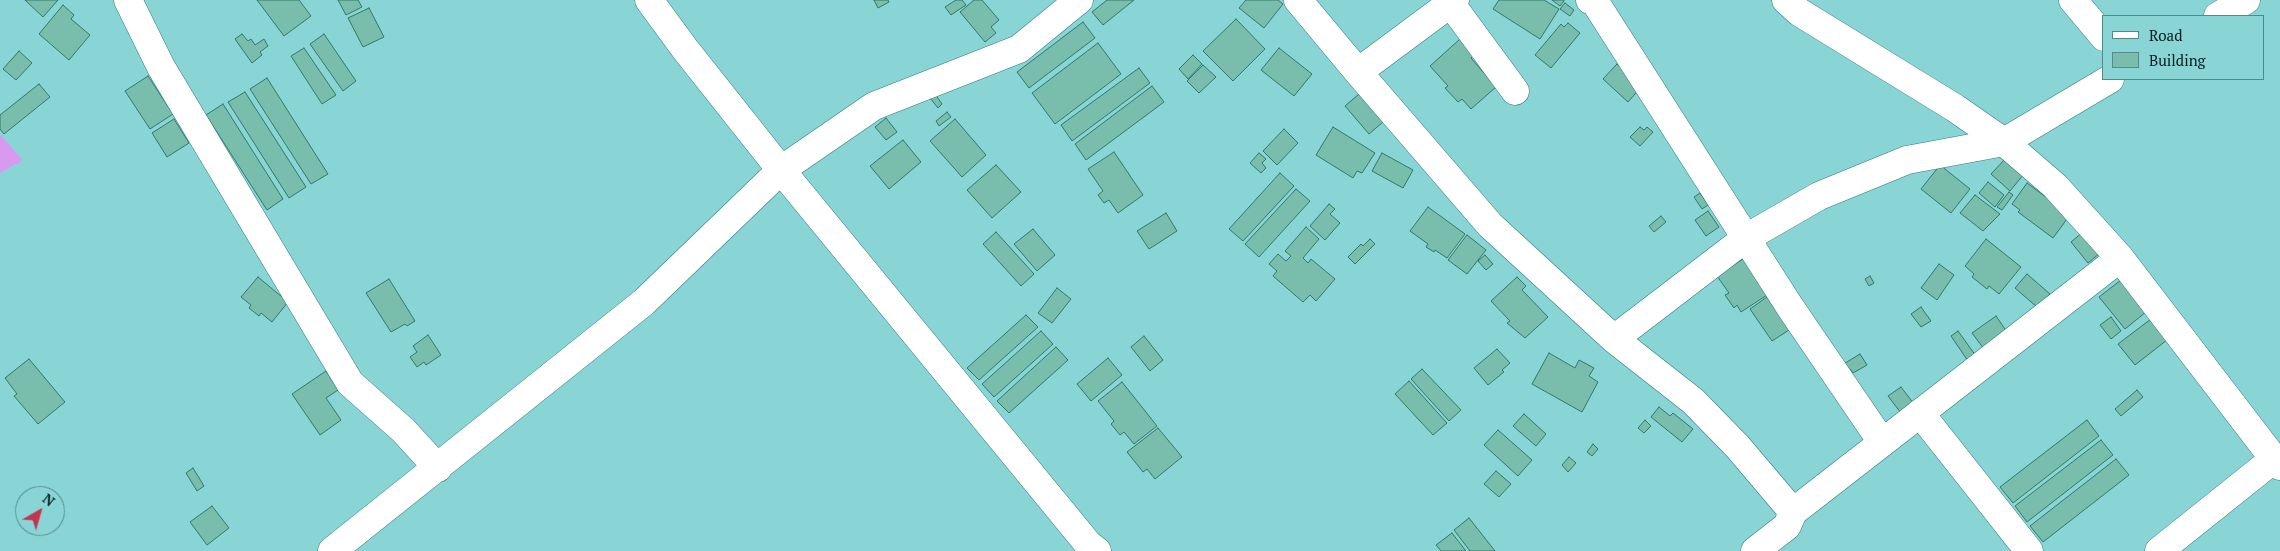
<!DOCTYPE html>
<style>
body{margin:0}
#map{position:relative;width:2280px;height:551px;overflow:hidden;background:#89d4d5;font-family:"PT Serif",serif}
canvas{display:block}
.legend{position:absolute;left:2102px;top:15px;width:162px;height:65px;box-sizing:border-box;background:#89d4d5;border:1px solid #528a8b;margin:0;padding:6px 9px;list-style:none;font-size:15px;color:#001c1c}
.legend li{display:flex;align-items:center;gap:10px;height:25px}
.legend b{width:25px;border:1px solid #528a8b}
.north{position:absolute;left:15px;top:486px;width:50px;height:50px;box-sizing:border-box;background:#89d4d5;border:1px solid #528a8b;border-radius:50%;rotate:38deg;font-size:14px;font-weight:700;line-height:20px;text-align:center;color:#001c1c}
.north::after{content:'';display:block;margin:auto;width:18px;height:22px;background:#c5344c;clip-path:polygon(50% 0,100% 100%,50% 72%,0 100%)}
</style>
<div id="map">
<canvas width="2280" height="551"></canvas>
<ul class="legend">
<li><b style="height:6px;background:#fff"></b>Road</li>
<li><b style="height:14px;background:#79beac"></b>Building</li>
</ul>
<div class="north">N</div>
</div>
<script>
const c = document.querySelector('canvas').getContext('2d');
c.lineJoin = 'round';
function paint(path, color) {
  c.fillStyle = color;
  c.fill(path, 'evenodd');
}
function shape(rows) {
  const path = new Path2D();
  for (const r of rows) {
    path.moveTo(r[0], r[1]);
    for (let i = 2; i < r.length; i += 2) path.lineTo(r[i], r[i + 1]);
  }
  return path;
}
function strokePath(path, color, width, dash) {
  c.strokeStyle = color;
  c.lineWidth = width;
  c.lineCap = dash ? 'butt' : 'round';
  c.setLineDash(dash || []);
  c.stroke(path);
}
paint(shape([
 [0,135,23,160,0,173]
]), '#d899f0');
const building = shape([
 [25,0,58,0,43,17,25,0],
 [257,0,299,0,311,16,284,36,257,0],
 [338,0,358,0,362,7,346,15,338,0],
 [874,0,888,0,889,2,878,8,874,0],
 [956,0,962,0,966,5,951,15,945,7,956,0],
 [974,0,982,0,999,20,991,27,996,33,985,42,960,12,974,0],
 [1107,0,1134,0,1103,25,1092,12,1107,0],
 [1246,0,1278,0,1283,4,1264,28,1239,8,1246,0],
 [1499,0,1544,0,1559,9,1540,39,1493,9,1499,0],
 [1552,0,1564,0,1564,1,1560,6,1552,0],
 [1565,3,1574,10,1570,16,1560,9,1565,3],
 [63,5,74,15,71,19,90,35,69,60,39,34,63,5],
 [369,8,384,37,363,47,348,18,369,8],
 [1236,19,1265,49,1233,81,1203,51,1236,19],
 [1083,22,1095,38,1029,88,1017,72,1083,22],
 [1568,23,1580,33,1551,68,1535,55,1561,24,1564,27,1568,23],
 [242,34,248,41,251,39,255,45,264,39,268,46,260,52,262,55,252,63,235,39,242,34],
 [324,34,356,81,343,91,310,44,324,34],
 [1460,39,1474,55,1471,58,1496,87,1471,109,1462,99,1458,102,1445,88,1448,86,1430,66,1460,39],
 [1098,43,1121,74,1055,124,1032,93,1098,43],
 [304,48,336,95,322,104,291,56,304,48],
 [1279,48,1312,74,1294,96,1261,70,1279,48],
 [19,51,32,63,16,80,3,69,19,51],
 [1193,55,1202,64,1188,79,1179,69,1193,55],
 [1617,64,1642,86,1628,102,1603,79,1617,64],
 [1203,65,1216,77,1199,93,1187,81,1203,65],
 [1139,68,1150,83,1072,141,1061,125,1139,68],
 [148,76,173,114,150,129,125,91,148,76],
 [267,78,328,174,311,184,250,89,267,78],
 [39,84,50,97,4,134,0,129,0,115,39,84],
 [1152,86,1164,102,1086,160,1075,144,1152,86],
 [245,92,306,187,289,198,228,102,245,92],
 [935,94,942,104,938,108,930,98,935,94],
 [1359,94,1383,122,1369,134,1345,106,1359,94],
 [223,104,283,199,267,210,206,115,223,104],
 [947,112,951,117,939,126,936,121,947,112],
 [886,118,897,132,886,140,875,127,886,118],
 [174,119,189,143,167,157,152,133,174,119],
 [955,119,986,155,962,177,930,141,955,119],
 [1333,127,1375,153,1362,173,1357,171,1353,178,1316,155,1333,127],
 [1640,127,1644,130,1647,127,1653,132,1640,146,1630,137,1640,127],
 [1284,129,1298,143,1277,165,1263,151,1284,129],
 [903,140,921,162,889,189,870,166,903,140],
 [1114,152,1143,195,1118,213,1109,200,1104,203,1098,195,1103,191,1088,169,1114,152],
 [1259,153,1266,159,1262,163,1266,168,1261,173,1250,163,1259,153],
 [1382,153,1413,170,1403,188,1372,171,1382,153],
 [2006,158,2024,174,2010,191,1991,174,2006,158],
 [996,165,1021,192,992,218,967,190,996,165],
 [1940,165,1970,189,1951,213,1921,189,1940,165],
 [1280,173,1294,186,1243,241,1229,229,1280,173],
 [1988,182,2004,195,1995,207,1979,193,1988,182],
 [2027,183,2070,215,2053,238,2018,212,2020,210,2012,204,2027,183],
 [1296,189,1310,201,1259,257,1245,244,1296,189],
 [2009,192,2013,195,2002,210,1997,207,2009,192],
 [1700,193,1708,205,1702,209,1694,197,1700,193],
 [1975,195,2000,214,1983,231,1960,213,1975,195],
 [1329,204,1335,209,1330,214,1340,223,1325,240,1310,226,1329,204],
 [1428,207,1465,234,1447,258,1435,250,1434,252,1426,247,1428,244,1410,231,1428,207],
 [1708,211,1719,227,1706,236,1695,220,1708,211],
 [1166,213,1177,231,1149,249,1137,231,1166,213],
 [1661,216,1666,222,1654,232,1649,226,1661,216],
 [1306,227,1319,239,1303,258,1308,263,1311,259,1335,279,1316,301,1310,295,1303,302,1273,276,1277,271,1269,264,1278,254,1286,261,1291,256,1285,251,1306,227],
 [1033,229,1055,255,1037,271,1014,244,1033,229],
 [996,232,1034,274,1021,286,983,244,996,232],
 [2083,232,2100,253,2088,263,2071,242,2083,232],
 [1467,235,1486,250,1467,274,1448,260,1467,235],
 [1370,239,1375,244,1355,264,1348,257,1361,244,1363,246,1370,239],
 [1986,239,2021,267,1999,294,1989,286,1987,289,1972,277,1974,274,1965,266,1986,239],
 [1485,255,1493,264,1486,270,1478,261,1485,255],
 [1743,259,1767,295,1741,312,1737,305,1734,308,1725,295,1729,293,1717,276,1743,259],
 [1939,264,1954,275,1937,300,1921,288,1939,264],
 [2027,274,2050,294,2038,308,2015,288,2027,274],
 [1870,276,1874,283,1869,286,1865,279,1870,276],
 [258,277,288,302,272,322,261,313,259,316,249,308,251,305,241,297,258,277],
 [1517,277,1526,286,1522,290,1548,317,1525,338,1507,323,1510,321,1491,301,1517,277],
 [389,279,415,321,407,326,405,324,391,332,366,293,389,279],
 [2121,280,2146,312,2125,329,2099,297,2121,280],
 [1057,288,1071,299,1052,323,1038,313,1057,288],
 [1767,297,1789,330,1772,341,1750,309,1767,297],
 [1921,307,1931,321,1921,327,1911,314,1921,307],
 [1026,315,1038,327,979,380,967,368,1026,315],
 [1996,316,2007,332,1984,349,1972,333,1996,316],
 [2111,317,2121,331,2111,339,2100,325,2111,317],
 [2151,319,2167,340,2135,365,2118,344,2151,319],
 [1041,331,1053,344,994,397,982,384,1041,331],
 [1958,331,1976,356,1968,361,1951,336,1958,331],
 [428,335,441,355,426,365,424,362,417,367,410,357,417,352,413,346,428,335],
 [1144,336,1163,360,1150,371,1131,347,1144,336],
 [1056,347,1068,360,1009,413,997,401,1056,347],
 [1497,349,1510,363,1502,370,1504,372,1488,385,1474,368,1497,349],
 [1549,353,1575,368,1579,360,1594,368,1589,376,1598,382,1582,412,1532,384,1549,353],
 [1860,354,1867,365,1853,373,1850,369,1846,372,1842,365,1860,354],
 [1108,358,1122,375,1091,401,1077,384,1108,358],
 [29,359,65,402,38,424,14,396,17,394,5,378,29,359],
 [1422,369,1461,410,1449,421,1411,379,1422,369],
 [326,371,338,390,326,398,341,420,320,435,292,394,326,371],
 [1409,381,1447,423,1433,435,1395,394,1409,381],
 [1122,382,1157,426,1134,444,1124,432,1120,435,1111,424,1114,421,1098,401,1122,382],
 [1901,387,1914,404,1901,413,1888,396,1901,387],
 [2137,390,2143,397,2121,416,2115,409,2137,390],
 [1659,407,1670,416,1673,413,1693,429,1682,442,1651,417,1659,407],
 [1524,414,1546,434,1536,446,1513,426,1524,414],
 [1645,420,1651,426,1644,433,1638,428,1645,420],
 [2087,420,2099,436,2013,503,2000,487,2087,420],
 [1158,428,1182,457,1155,479,1147,469,1143,472,1127,452,1158,428],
 [1498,430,1532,460,1518,476,1484,445,1498,430],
 [2101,440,2113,455,2027,522,2015,506,2101,440],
 [1593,444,1598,449,1592,456,1587,452,1593,444],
 [1569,457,1576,463,1568,472,1562,465,1569,457],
 [2116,459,2129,475,2043,542,2030,526,2116,459],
 [193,468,204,486,197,491,186,473,193,468],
 [1496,471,1511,484,1499,497,1484,484,1496,471],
 [212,506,229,528,207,545,190,522,212,506],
 [1469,518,1495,551,1470,551,1454,530,1469,518],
 [1452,533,1466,551,1441,551,1436,545,1452,533]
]);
paint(building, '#79beac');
strokePath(building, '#327869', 1);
const minor = shape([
 [128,0,161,67,350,383,403,430,438,468],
 [649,0,685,49,781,170,1088,544,1097,551],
 [1298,0,1358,72,1490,225,1614,339,1746,238,1819,196,1907,160,2004,142,2110,79],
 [1590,0,1595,2,1790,307,1882,442],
 [2073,0,2104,37],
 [1451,4,1515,91],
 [2218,16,2246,0],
 [1358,72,1455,0],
 [2120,258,2274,459],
 [1614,339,1693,401,1737,446,1793,512],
 [1920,413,2029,551],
 [332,551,644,302,781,170,874,106,1019,49,1079,0],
 [1755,551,1787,526,1793,512,2120,258,2055,186,2004,142,1955,108,1799,12,1786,0],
 [2159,551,2274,459,2280,466]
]);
strokePath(minor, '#307d7e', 29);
strokePath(minor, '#fff', 28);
</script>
